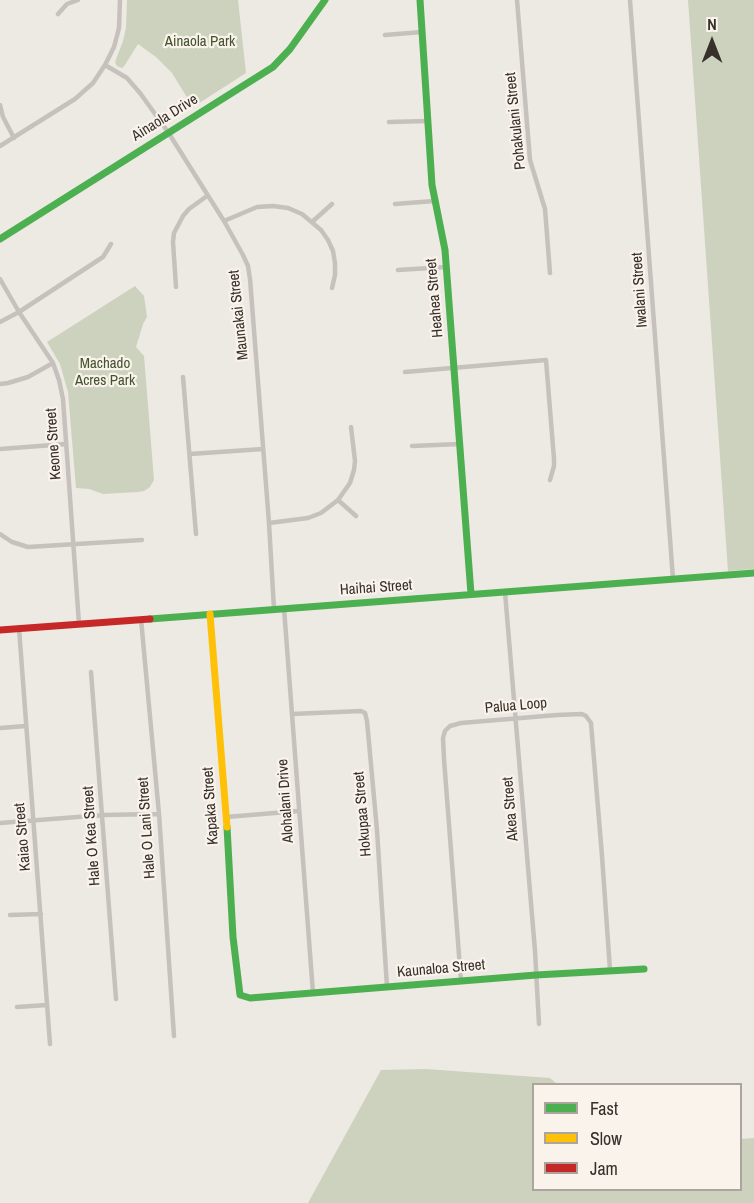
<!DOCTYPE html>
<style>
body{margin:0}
#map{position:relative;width:754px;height:1203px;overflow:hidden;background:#ede9e3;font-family:"Archivo Narrow",sans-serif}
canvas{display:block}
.legend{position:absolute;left:532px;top:1083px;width:210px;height:108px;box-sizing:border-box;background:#f9f3eb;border:2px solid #aba59e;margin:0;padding:8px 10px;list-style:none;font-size:18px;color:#372f2a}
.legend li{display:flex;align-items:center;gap:12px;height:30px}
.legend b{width:30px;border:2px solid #aba59e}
.north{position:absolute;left:682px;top:12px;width:60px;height:60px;-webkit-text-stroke:4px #f9f3eb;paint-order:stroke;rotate:0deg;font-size:16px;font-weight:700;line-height:24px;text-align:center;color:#372f2a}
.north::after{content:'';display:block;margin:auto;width:21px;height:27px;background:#372f2a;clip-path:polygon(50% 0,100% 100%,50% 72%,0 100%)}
</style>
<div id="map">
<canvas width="754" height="1203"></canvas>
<ul class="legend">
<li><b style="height:8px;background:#4caf50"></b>Fast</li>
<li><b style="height:8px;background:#ffc107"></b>Slow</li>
<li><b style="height:8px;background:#c62828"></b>Jam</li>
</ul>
<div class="north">N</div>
</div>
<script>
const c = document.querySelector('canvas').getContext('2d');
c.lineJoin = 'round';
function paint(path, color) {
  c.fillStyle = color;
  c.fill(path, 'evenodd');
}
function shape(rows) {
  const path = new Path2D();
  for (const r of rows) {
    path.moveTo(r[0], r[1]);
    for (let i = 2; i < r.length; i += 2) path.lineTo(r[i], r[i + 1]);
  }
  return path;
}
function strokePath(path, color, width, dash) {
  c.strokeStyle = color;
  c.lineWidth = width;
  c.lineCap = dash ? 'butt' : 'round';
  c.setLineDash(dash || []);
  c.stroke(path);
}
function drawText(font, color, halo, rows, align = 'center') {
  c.font = font + ' "Archivo Narrow",sans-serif';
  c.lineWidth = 4.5;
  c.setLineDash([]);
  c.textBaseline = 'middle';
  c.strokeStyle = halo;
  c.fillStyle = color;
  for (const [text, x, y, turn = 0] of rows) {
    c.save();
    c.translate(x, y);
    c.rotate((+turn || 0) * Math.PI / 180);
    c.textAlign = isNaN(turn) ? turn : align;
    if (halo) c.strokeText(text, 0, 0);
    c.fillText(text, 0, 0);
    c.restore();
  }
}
paint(shape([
 [127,0,238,0,246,73,193,107,172,73,156,57,138,44,125,65,122,68,117,66,115,62,123,41,126,28],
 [688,0,754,0,754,569,728,571],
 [135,286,144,296,147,317,143,324,136,347,144,356,154,480,150,487,144,491,138,492,103,494,89,489,76,488,68,392,60,364,47,342],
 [426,1069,550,1078,557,1084,534,1084,534,1190,740,1190,741,1139,754,1138,754,1203,308,1203,381,1070]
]), '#cdd2be');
strokePath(shape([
 [517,0,530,160,545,209,550,273],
 [630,0,673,579],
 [58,14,67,4,78,0],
 [385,35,422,32],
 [105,65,127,78,140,93,168,132,224,221,243,255,248,266,250,279,269,523,274,609],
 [0,105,3,117,14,138],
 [389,122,428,121],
 [0,146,75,99,93,83,105,65,114,47,119,28,120,0],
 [395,204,434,201],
 [224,221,257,207,273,206,288,208,302,214,321,230,328,240,333,251,335,263,335,275,332,288],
 [312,222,332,204],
 [398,270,446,267],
 [0,279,19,312,53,363,59,380,63,399,79,624],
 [176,287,173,242,174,233,183,216,189,209,207,196],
 [0,322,19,312,103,257,111,244],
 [405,372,546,360,554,459,554,466,550,480],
 [183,377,196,534],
 [0,384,8,383,28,377,53,363],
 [412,446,460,444],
 [0,449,66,444],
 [190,454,263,449],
 [338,500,356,516],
 [269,523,308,518,321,513,338,500,350,483,354,470,355,461,351,427],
 [0,534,12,542,28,547,142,540],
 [505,592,535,951,539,1024],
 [284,608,313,993],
 [141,619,159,814,174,1036],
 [19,628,50,1044],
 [91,672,116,999],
 [292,714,361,711,365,713,367,721,377,830,387,987],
 [0,728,26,726],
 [226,817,299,811],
 [0,823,103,815,159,814],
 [10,915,41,914],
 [461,981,444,759,443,738,445,731,450,726,461,723,557,715,582,714,586,716,591,723,602,856,610,970],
 [17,1007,47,1005]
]), '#c6c1bc', 4.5);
strokePath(shape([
 [420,0,432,185,445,250,471,594],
 [0,239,273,67,290,49,325,0],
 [150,619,754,573],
 [227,827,233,937,240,995,250,998,536,975,644,969]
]), '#4caf50', 7);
strokePath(shape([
 [210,614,227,827]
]), '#ffc107', 7);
strokePath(shape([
 [0,630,150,619]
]), '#c62828', 7);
drawText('15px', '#445330', '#f9f3eb', [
 ["Ainaola Park",200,42],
 ["Machado",105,364],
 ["Acres Park",105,381]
]);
drawText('15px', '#372f2a', '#f9f3eb', [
 ["Ainaola Drive",165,118,-32],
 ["Pohakulani Street",516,121,-96],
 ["Iwalani Street",640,290,-94],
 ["Heahea Street",435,298,-95],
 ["Maunakai Street",239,315,-96],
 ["Keone Street",54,444,-94],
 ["Haihai Street",376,588,-4],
 ["Palua Loop",516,706,-5],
 ["Alohalani Drive",286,801,-94],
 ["Kapaka Street",211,806,-94],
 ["Akea Street",511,809,-95],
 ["Hokupaa Street",363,814,-95],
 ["Hale O Lani Street",147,828,-94],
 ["Hale O Kea Street",92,836,-94],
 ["Kaiao Street",23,837,-95],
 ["Kaunaloa Street",441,969,-5]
]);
</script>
